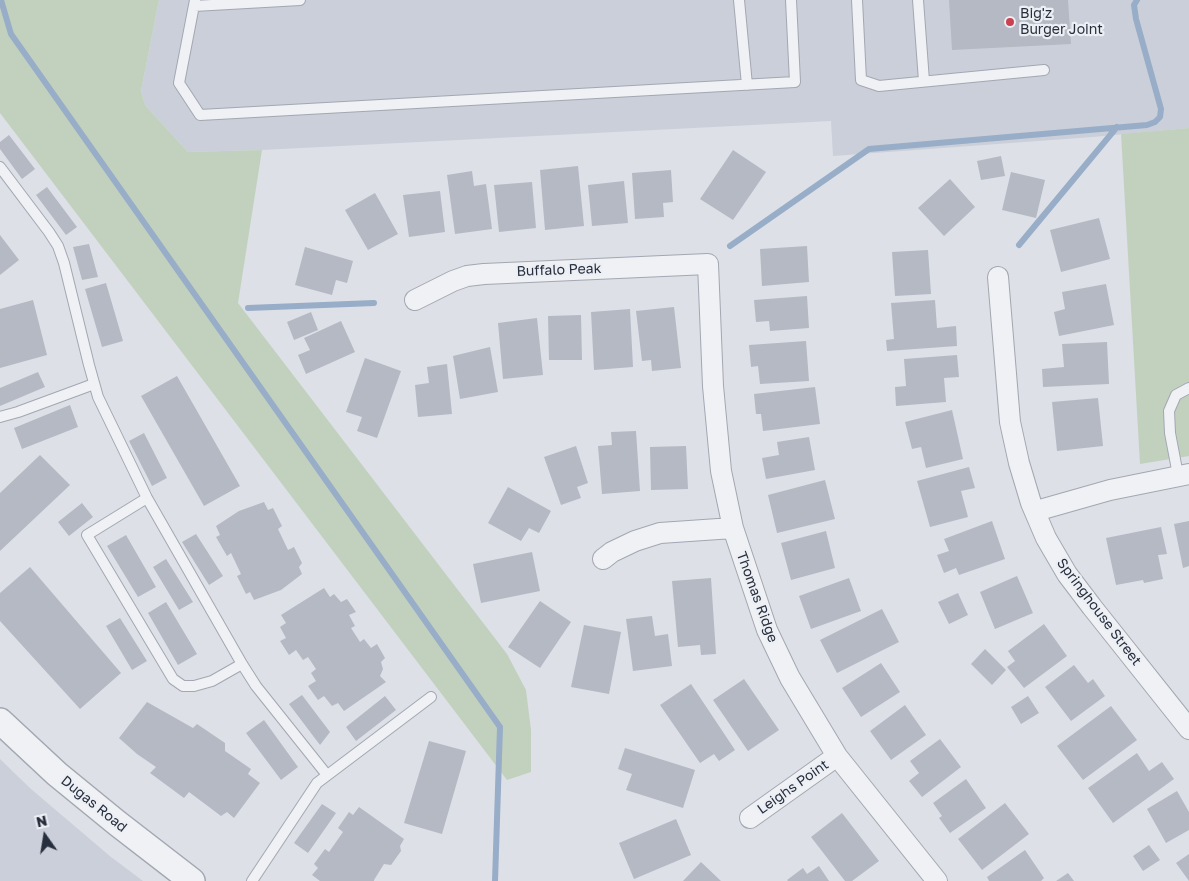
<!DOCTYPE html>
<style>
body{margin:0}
#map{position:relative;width:1189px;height:881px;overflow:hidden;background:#dde0e7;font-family:"Golos Text",sans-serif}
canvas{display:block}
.north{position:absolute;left:20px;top:811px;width:50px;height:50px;-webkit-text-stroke:4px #eceff4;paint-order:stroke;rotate:347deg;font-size:14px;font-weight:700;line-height:20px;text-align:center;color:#272e3d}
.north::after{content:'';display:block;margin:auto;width:18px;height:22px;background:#272e3d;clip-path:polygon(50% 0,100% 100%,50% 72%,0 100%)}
</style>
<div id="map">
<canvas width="1189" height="881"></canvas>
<div class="north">N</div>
</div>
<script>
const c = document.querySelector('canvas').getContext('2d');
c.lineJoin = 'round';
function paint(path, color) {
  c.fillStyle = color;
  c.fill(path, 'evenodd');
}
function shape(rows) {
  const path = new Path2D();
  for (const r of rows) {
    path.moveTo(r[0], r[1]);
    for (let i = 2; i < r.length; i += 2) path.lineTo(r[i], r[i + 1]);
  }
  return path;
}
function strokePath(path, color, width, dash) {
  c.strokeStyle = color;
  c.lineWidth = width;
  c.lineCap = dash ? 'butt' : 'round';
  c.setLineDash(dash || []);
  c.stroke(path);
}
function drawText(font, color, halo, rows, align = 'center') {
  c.font = font + ' "Golos Text",sans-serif';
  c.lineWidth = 4.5;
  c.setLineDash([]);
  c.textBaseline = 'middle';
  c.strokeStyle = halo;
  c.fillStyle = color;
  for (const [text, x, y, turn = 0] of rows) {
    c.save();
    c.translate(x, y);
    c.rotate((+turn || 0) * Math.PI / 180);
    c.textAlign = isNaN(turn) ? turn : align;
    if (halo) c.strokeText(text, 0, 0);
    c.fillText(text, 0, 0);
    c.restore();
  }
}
paint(shape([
 [159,0,1189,0,1189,128,1093,137,833,156,831,121,262,150,188,152,145,105,141,91],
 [0,759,31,789,111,857,143,881,0,881]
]), '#cbcfd9');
paint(shape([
 [0,0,159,0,141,91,145,105,188,152,262,150,238,303,507,654,526,690,531,730,531,772,507,780,0,113],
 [1189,128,1189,456,1140,464,1121,134]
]), '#c2d1be');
strokePath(shape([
 [1,0,11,34,500,727,495,881],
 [1019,245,1117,127],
 [730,246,869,149,1147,125,1155,122,1160,117,1161,109,1136,19,1134,5,1137,0],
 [248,308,374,303]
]), '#98adc7', 6);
paint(shape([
 [949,0,1068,0,1071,44,952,50],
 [9,135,35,169,22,179,0,149,0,142],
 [733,150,766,172,733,220,700,199],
 [1001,156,1005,176,981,180,977,161],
 [578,166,584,226,545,230,540,170],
 [671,170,673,202,663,203,664,217,635,219,632,173],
 [472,171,474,186,486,184,492,229,455,234,447,175],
 [1011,172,1045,180,1036,218,1002,210],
 [950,179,975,207,944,236,918,208],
 [624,181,628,223,592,226,588,185],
 [532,182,536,228,499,232,494,185],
 [47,187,77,227,66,235,36,195],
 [440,191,445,232,409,237,403,195],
 [375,193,398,234,368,250,345,210],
 [1099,218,1110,259,1061,272,1050,230],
 [0,235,19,260,0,275],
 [89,244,98,277,82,280,73,247],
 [807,246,809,282,762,286,760,249],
 [305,247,353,261,347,283,336,280,332,295,295,285],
 [928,250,931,294,895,296,892,252],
 [106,283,123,341,102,347,85,289],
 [1106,284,1114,325,1059,336,1054,312,1065,309,1062,292],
 [807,296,809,328,770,331,769,321,756,322,754,300],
 [33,300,47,355,0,368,0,309],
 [935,300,937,328,956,326,957,346,887,351,886,340,894,339,891,303],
 [674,307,681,368,652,371,651,360,642,361,636,311],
 [630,309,633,367,594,370,591,312],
 [311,312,318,330,294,340,287,322],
 [581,315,582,360,549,360,548,316],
 [537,318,543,375,503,379,498,323],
 [341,321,355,352,306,374,298,355,310,350,304,338],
 [806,341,809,381,760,384,758,366,751,367,749,345],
 [1107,342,1109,384,1043,387,1042,369,1064,367,1062,344],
 [490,347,498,392,460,399,453,356],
 [957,355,959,377,944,378,946,402,896,406,895,387,906,386,904,359],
 [365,358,401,371,377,438,357,431,362,417,346,412],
 [447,364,452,414,418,417,415,385,429,383,427,367],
 [38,372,45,387,0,406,0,388],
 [177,376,240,486,204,506,141,396],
 [815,387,820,424,763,431,761,414,756,414,754,394],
 [1098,398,1103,446,1057,451,1052,402],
 [70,405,78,427,22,449,14,428],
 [952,410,963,459,926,468,921,447,912,449,905,422],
 [636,431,640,491,602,494,598,446,612,445,611,432],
 [144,433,167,478,152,486,129,441],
 [809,437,815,470,766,479,762,458,779,455,777,442],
 [576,446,588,483,577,487,581,498,561,505,544,457],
 [686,446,688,489,651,490,650,447],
 [40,455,70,485,0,551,0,493],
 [969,467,975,488,961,491,968,517,930,527,917,481],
 [825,480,835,519,777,533,768,495],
 [508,487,551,511,539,533,529,528,521,541,488,523],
 [264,502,268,510,273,508,282,526,278,529,288,550,294,547,302,563,299,567,302,574,281,590,254,600,250,592,246,594,237,576,241,574,231,553,227,556,216,537,220,535,216,526,239,511],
 [82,503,93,517,69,536,58,522],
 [992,521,1005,559,959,575,956,568,944,573,937,555,949,551,944,539],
 [1189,521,1189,566,1183,568,1174,524],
 [1161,527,1167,554,1158,555,1163,579,1144,583,1143,580,1116,585,1106,538],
 [826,531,835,568,791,580,781,543],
 [196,534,223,576,209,585,182,542],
 [126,535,156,587,138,597,107,546],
 [532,552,540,591,481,603,473,564],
 [166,559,193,602,179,610,153,567],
 [30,567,121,673,80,709,0,621,0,593],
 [1017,576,1033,613,995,629,980,592],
 [711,578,716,654,701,655,700,645,678,647,672,581],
 [849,578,861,611,811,629,799,596],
 [324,588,330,597,334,594,341,602,347,599,356,612,349,615,355,626,351,628,360,642,364,639,371,648,377,644,385,658,381,662,383,669,380,676,386,682,344,711,338,703,332,706,324,696,318,700,308,686,316,681,311,673,316,669,308,657,303,660,296,650,289,655,280,641,286,638,280,627,286,623,281,615],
 [958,593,968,615,949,624,938,602],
 [540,601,571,622,540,668,508,647],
 [166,602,197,654,178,665,148,613],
 [882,609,899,642,837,673,820,640],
 [652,616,655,636,668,634,672,666,633,671,626,619],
 [120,618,147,661,132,670,106,626],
 [1044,624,1067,656,1024,688,1007,667,1015,661,1008,651],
 [584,625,621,632,609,694,571,687],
 [985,649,1006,670,992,685,971,664],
 [881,663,900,692,861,717,842,688],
 [1074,665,1088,683,1093,679,1105,696,1071,721,1045,687],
 [744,679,779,730,748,751,713,700],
 [691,684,735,750,719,761,714,754,700,763,660,705],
 [302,695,330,732,320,745,289,704],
 [385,696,396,710,356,741,346,727],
 [1028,696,1039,713,1021,724,1011,707],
 [147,702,193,728,197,724,225,743,225,751,251,769,248,774,260,783,234,818,227,812,221,816,189,792,184,798,150,773,156,767,137,754,119,738],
 [905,705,926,735,891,760,870,731],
 [1111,706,1137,740,1083,780,1057,746],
 [264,720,298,767,281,780,246,733],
 [940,739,961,767,922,797,909,781,919,773,910,761],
 [429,741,466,751,442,834,404,823],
 [625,748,695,770,683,808,626,790,632,774,618,769],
 [1137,753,1149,771,1162,762,1174,779,1113,823,1088,788],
 [966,779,986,808,950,833,939,818,942,816,933,803],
 [1177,791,1189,812,1189,830,1166,843,1147,809],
 [1005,803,1029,834,982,870,958,839],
 [322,804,336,813,308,853,294,843],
 [359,807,404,839,400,846,401,851,391,865,384,864,374,880,374,881,320,881,312,875,318,868,314,864,325,849,329,852,343,832,338,828,349,812,353,815],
 [842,813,879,861,852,881,845,881,811,837],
 [676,819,691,855,634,879,619,843],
 [1149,845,1160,860,1143,871,1133,856],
 [1025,850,1044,878,1041,881,989,881,987,877],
 [1189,854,1189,881,1176,863],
 [701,862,721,881,683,881],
 [819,866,829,881,788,881,787,880,803,868,807,874],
 [1068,873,1074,881,1056,881]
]), '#b4b9c3');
const service = shape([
 [195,0,179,83,200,115,795,82,791,0],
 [739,0,747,85],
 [857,0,861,80,879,86,1044,70],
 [918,0,924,81],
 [194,6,300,0],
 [0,167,49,232,58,246,64,263,89,365,98,397,147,498,242,664,256,686,327,775],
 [0,417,18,412,94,384],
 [1178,475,1170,433,1169,411,1176,395,1189,388],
 [147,498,87,535,173,679,183,686,194,686,212,681,242,664],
 [252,881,317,783,431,697]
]);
const minor = shape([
 [998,277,1010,422,1019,463,1031,503,1046,538,1067,574,1092,607,1189,729],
 [415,300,453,281,467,276,484,274,708,264,713,386,721,471,733,528,767,630,790,678,837,756,937,881],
 [1036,511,1110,490,1189,474],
 [603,559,612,552,635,541,660,533,733,528],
 [750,818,837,756]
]);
const tertiary = shape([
 [0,721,57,774,117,823,192,881]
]);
strokePath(service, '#a3a7b1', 12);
strokePath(minor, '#a3a7b1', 22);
strokePath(tertiary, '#a3a7b1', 28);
strokePath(service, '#eff1f5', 10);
strokePath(minor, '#eff1f5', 20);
strokePath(tertiary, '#eff1f5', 25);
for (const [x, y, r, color] of [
 [1010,22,5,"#cc4152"]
]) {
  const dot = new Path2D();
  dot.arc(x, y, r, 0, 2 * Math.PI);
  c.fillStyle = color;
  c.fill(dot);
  strokePath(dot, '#eceff4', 2);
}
drawText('14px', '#272e3d', '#eceff4', [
 ["Big'z",1020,14],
 ["Burger Joint",1020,30]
], 'left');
drawText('14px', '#272e3d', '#eceff4', [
 ["Buffalo Peak",559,270,-2],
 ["Thomas Ridge",757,597,70],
 ["Springhouse Street",1099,612,53],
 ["Leighs Point",793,787,-35],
 ["Dugas Road",94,804,39]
]);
</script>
